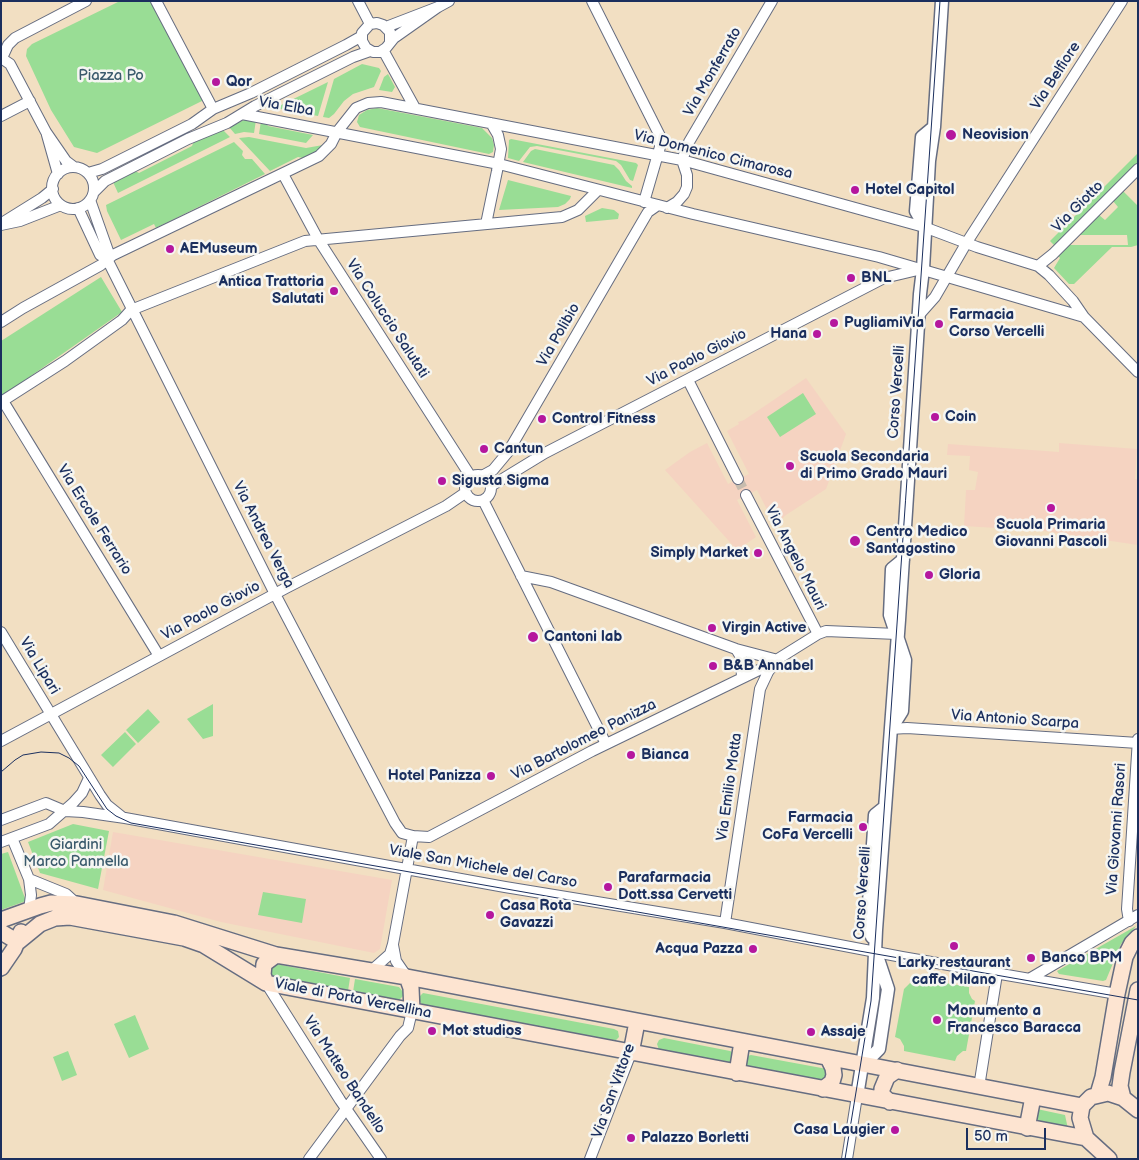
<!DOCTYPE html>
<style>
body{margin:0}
#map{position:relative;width:1139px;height:1160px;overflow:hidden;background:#f2dfc2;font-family:"Balsamiq Sans",sans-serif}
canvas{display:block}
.frame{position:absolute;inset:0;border:2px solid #1b2f5e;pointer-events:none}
.scale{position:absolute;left:966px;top:1128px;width:80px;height:22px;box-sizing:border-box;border:2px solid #1b2f5e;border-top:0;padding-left:6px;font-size:15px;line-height:18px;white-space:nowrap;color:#1b2f5e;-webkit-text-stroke:4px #f6f6f2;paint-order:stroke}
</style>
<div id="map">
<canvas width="1139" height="1160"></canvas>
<div class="frame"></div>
<div class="scale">50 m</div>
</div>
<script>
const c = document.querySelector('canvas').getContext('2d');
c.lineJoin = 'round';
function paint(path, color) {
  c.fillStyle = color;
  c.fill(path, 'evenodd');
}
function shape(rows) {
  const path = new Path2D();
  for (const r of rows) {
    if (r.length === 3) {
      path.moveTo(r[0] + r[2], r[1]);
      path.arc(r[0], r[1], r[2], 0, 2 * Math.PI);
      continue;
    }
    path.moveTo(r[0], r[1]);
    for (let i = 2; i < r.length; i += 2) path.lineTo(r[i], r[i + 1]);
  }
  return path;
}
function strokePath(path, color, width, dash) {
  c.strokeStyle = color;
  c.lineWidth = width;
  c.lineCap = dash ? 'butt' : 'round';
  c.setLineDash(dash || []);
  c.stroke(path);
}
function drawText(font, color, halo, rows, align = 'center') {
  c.font = font + ' "Balsamiq Sans",sans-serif';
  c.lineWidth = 5;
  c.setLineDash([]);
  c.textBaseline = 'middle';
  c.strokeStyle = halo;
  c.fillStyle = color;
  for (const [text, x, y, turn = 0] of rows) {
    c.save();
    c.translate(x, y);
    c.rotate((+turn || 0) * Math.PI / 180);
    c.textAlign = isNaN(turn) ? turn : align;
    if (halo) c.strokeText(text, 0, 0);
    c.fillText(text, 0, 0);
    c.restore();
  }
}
paint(shape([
 [806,378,846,434,826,489,786,515,775,525,757,490,737,500,756,537,737,550,665,470,690,452,707,443,728,484,749,474,727,431,739,424,738,422,744,420],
 [1059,443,1137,449,1135,479,1138,479,1138,545,1044,531,964,526,966,490,975,490,978,472,969,470,970,456,947,455,948,444,1059,452],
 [113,832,392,880,380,949,374,953,221,922,103,890]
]), '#f5d3c1');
paint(shape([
 [120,1,153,1,204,100,97,153,74,147,51,110,26,56,27,49,32,44],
 [362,64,379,68,381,71,374,87,353,94,344,101,334,114,329,118,323,117,334,79],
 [388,74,395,87,392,92,379,90,384,77],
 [328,82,318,116,275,108],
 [377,108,482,128,492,138,494,145,493,152,489,154,360,127,357,122,359,115,367,110],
 [246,119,256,120,254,133,244,132,235,134,229,127],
 [261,121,265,122,268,126,313,135,306,143,259,134],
 [223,130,230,137,118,193,113,182,135,171,139,173,192,146,194,141],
 [249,137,306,148,323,145,319,151,303,158,298,157,270,171,239,138],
 [511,139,636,163,638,165,633,181,630,180,621,165,616,161,537,146,530,147,519,161,508,158,509,140],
 [234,142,243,151,242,155,245,159,252,159,265,174,156,228,154,224,121,240,107,211,106,205],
 [535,149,614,165,619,170,626,181,632,186,632,188,523,162,531,151],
 [1138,153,1138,165,1056,247,1050,241],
 [508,180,571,196,570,199,565,204,558,207,499,210],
 [1123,191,1138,206,1138,245,1131,247,1112,247,1074,284,1069,284,1054,268,1060,258,1058,256,1069,245,1128,245,1127,235,1079,235,1099,215,1105,220,1118,207,1113,201],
 [602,208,614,210,619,214,618,219,586,222,585,216],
 [101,277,122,312,1,397,1,341],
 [803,393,816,414,780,437,767,417],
 [213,704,213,736,203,739,187,719],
 [148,709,160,722,138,743,126,730],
 [125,732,136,744,113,767,101,755],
 [73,824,109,831,98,889,40,873,28,842],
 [8,852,26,901,1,910,1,854],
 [263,892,306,899,302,923,258,915],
 [1136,926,1121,944,1106,980,1103,981,1059,974,1057,971],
 [276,964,350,978,348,991,274,977,271,974,271,968],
 [917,978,969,987,969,993,972,999,975,1001,966,1051,963,1051,957,1056,955,1061,904,1051,904,1046,900,1039,895,1037,904,989,910,983,914,985],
 [355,979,399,987,403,992,403,996,398,1001,353,992],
 [423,993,614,1029,618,1031,619,1037,614,1042,423,1006,419,1000,420,996],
 [135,1015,149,1049,129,1058,114,1024],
 [664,1038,730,1051,734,1053,734,1062,730,1064,659,1050,657,1044,659,1040],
 [68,1051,77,1075,62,1081,53,1057],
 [751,1055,827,1069,827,1083,746,1066,745,1065,747,1056],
 [1037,1109,1065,1115,1068,1129,1035,1123]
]), '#99dd95');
strokePath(shape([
 [738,479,746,495]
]), '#c7bcae', 10, [10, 5]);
const minor = shape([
 [156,1,213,109],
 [358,1,370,24],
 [592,1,660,136,660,147,644,202],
 [386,27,438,7,449,1],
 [390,43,390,32,383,25,377,23,370,24,362,33,362,41,366,48,373,52,380,52,386,48,394,38,438,7],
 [383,50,415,108],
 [1,58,10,64,46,132,66,161,74,167],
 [2,58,8,45,15,38,86,1],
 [242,114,499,164,693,214,879,257,1084,317],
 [1,116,30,101],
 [47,135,58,174],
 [682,160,689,142,772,1],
 [73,188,21],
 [88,173,102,169,192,124,213,109,251,93,346,45,362,36],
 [283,174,318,239,471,477],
 [94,192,105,181,188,139,227,123,255,106,353,57,370,51],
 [90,200,108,251,107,259],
 [78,208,100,255,107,259],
 [667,208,677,202,684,194,687,187,687,175,682,160],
 [2,223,42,198,53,189],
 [486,224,497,171,501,149,498,135,491,123],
 [1,225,20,221,61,205],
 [107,259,275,594,395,823,402,833,413,836,429,837,592,751,765,667,818,634,826,631,897,634],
 [1038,266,1053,254,1138,169],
 [919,315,935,297,967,242,1122,1],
 [1,322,23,308,101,265,113,255,319,156,331,144,337,132,356,108,368,103,381,102,682,160,924,227,977,247,1038,266,1049,275,1073,301,1084,317,1138,372],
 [688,380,738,479],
 [3,401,159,656],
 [1,402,65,361,122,320,131,310,305,241,562,217,578,210,598,190],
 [478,488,13],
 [482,476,493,470,508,452,645,217,648,212,658,205],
 [491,486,545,453,884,278,922,269],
 [746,495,818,634],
 [483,500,606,744],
 [521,576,551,582,736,649,778,660],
 [1,632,100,795,107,805,122,817],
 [736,649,741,657,742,678],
 [890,729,907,728,1138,743],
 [1,741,286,588,446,506,465,493],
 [1,820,46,803,65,811,83,812,125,818,505,887,725,923,902,957,1117,994],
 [12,838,29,879,31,895,29,910],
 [1,842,49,824,73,803,82,793,89,778],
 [29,879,66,894,77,904],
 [1129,921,1127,909,1138,739],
 [725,923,760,689,768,672,774,664],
 [393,945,396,961,407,977],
 [372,970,390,954,393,944,413,836],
 [1029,979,1138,915],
 [266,983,340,1100,381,1159],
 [979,1087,997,974],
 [309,1159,400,1036,408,1028,412,1011],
 [590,1159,631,1053],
 [847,1159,857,1096]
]);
const tertiary = shape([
 [925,227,916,211,922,137,934,127],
 [892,727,902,711,905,660,890,615,892,569,903,560],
 [872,937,868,917,875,815,885,807],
 [863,1065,879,1049,888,989,878,959],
 [857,1096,873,998,876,930,899,620,920,294,923,269,929,161,934,127,942,1]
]);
const secondary = shape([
 [1,920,40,906,51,903,77,904,174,923,276,955,407,977,1082,1106],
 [1,932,18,942],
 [18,942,40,924,55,918,70,917,184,938,204,945,266,983,1086,1138],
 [1,968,14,949,21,932],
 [407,977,411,988,412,1011],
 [266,983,263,975,264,964,276,955],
 [631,1053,637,1022],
 [737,1073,742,1042],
 [823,1089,832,1082,834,1075,833,1068,828,1058],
 [1098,1094,1103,1077,1117,994,1125,957,1132,943,1138,937],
 [1123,1098,1120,1086,1122,1072,1138,990],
 [890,1102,882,1095,882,1089,887,1077,897,1070],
 [1027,1128,1033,1097],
 [1109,1159,1086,1138,1080,1118,1082,1106,1091,1097,1108,1093,1123,1098,1138,1110]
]);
strokePath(minor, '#666d81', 12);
strokePath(tertiary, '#666d81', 15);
strokePath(secondary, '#666d81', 18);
strokePath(minor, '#fff', 10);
strokePath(tertiary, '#fff', 12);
strokePath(secondary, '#fde4d1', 15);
strokePath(shape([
 [1,772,15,760,23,755,41,752,59,753,69,758,79,766,107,809,116,816,131,823,1138,1000],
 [845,1159,871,1001,940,1]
]), '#1b2f5e', 1);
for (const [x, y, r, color] of [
 [216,82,5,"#b5179e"],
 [951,135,6,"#b5179e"],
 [855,190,5,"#b5179e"],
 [170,249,5,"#b5179e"],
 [851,278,5,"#b5179e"],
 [334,291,5,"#b5179e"],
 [834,323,5,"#b5179e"],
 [939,324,5,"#b5179e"],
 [817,334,5,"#b5179e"],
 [935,417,5,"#b5179e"],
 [542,419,5,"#b5179e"],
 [484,449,5,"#b5179e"],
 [790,466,5,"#b5179e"],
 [442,481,5,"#b5179e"],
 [1051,508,5,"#b5179e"],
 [855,541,6,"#b5179e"],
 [758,553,5,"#b5179e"],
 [929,575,5,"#b5179e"],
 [712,628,5,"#b5179e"],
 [533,637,6,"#b5179e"],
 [713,666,5,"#b5179e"],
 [631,755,5,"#b5179e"],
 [491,776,5,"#b5179e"],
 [863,827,5,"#b5179e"],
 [608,887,5,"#b5179e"],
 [490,915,5,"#b5179e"],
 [954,946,5,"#b5179e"],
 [753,949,5,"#b5179e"],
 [1031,958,5,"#b5179e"],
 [937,1020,5,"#b5179e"],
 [432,1031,5,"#b5179e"],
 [811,1032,5,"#b5179e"],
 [895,1130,5,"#b5179e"],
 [631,1138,5,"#b5179e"]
]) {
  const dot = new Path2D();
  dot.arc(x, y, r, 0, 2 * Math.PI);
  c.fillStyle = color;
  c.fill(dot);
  strokePath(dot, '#f6f6f2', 2);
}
drawText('15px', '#1b2f5e', '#f6f6f2', [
 ["Via Monferrato",713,72,-60],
 ["Via Belfiore",1056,76,-57],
 ["Via Elba",286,107,10],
 ["Via Domenico Cimarosa",713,155,14],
 ["Via Giotto",1078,207,-45],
 ["Via Coluccio Salutati",387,319,57],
 ["Via Polibio",559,335,-60],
 ["Via Paolo Giovio",697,358,-27],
 ["Corso Vercelli",897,392,-86],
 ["Via Ercole Ferrario",94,520,58],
 ["Via Andrea Verga",263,535,63],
 ["Via Angelo Mauri",795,558,63],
 ["Via Paolo Giovio",211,611,-28],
 ["Via Lipari",39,666,59],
 ["Via Antonio Scarpa",1015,720,4],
 ["Via Bartolomeo Panizza",584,740,-27],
 ["Via Emilio Motta",730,787,-82],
 ["Via Giovanni Rasori",1117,829,-86],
 ["Viale San Michele del Carso",483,867,10],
 ["Corso Vercelli",863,893,-86],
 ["Viale di Porta Vercellina",353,999,11],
 ["Via Matteo Bandello",344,1075,57],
 ["Via San Vittore",614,1091,-70]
]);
drawText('15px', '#3a5a6c', '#f6f6f2', [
 ["Piazza Po",111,76],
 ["Giardini",76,845],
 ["Marco Pannella",76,862]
]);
drawText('bold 15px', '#1b2f5e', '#f6f6f2', [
 ["Qor",226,82],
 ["Neovision",962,135],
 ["Hotel Capitol",865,190],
 ["AEMuseum",180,249],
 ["BNL",861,278],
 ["Antica Trattoria",324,282,"right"],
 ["Salutati",324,299,"right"],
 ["Farmacia",949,315],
 ["Corso Vercelli",949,332],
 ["PugliamiVia",844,323],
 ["Hana",807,334,"right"],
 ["Coin",945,417],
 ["Control Fitness",552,419],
 ["Cantun",494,449],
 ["Scuola Secondaria",800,457],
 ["di Primo Grado Mauri",800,474],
 ["Sigusta Sigma",452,481],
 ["Scuola Primaria",1051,525,"center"],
 ["Giovanni Pascoli",1051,542,"center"],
 ["Centro Medico",866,532],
 ["Santagostino",866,549],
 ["Simply Market",748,553,"right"],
 ["Gloria",939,575],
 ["Virgin Active",722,628],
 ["Cantoni lab",544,637],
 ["B&B Annabel",723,666],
 ["Bianca",641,755],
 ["Hotel Panizza",481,776,"right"],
 ["Farmacia",853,818,"right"],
 ["CoFa Vercelli",853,835,"right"],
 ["Parafarmacia",618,878],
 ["Dott.ssa Cervetti",618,895],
 ["Casa Rota",500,906],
 ["Gavazzi",500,923],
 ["Acqua Pazza",743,949,"right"],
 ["Banco BPM",1041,958],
 ["Larky restaurant",954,963,"center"],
 ["caffe Milano",954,980,"center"],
 ["Monumento a",947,1011],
 ["Francesco Baracca",947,1028],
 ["Mot studios",442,1031],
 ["Assaje",821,1032],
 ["Casa Laugier",885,1130,"right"],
 ["Palazzo Borletti",641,1138]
], 'left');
</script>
